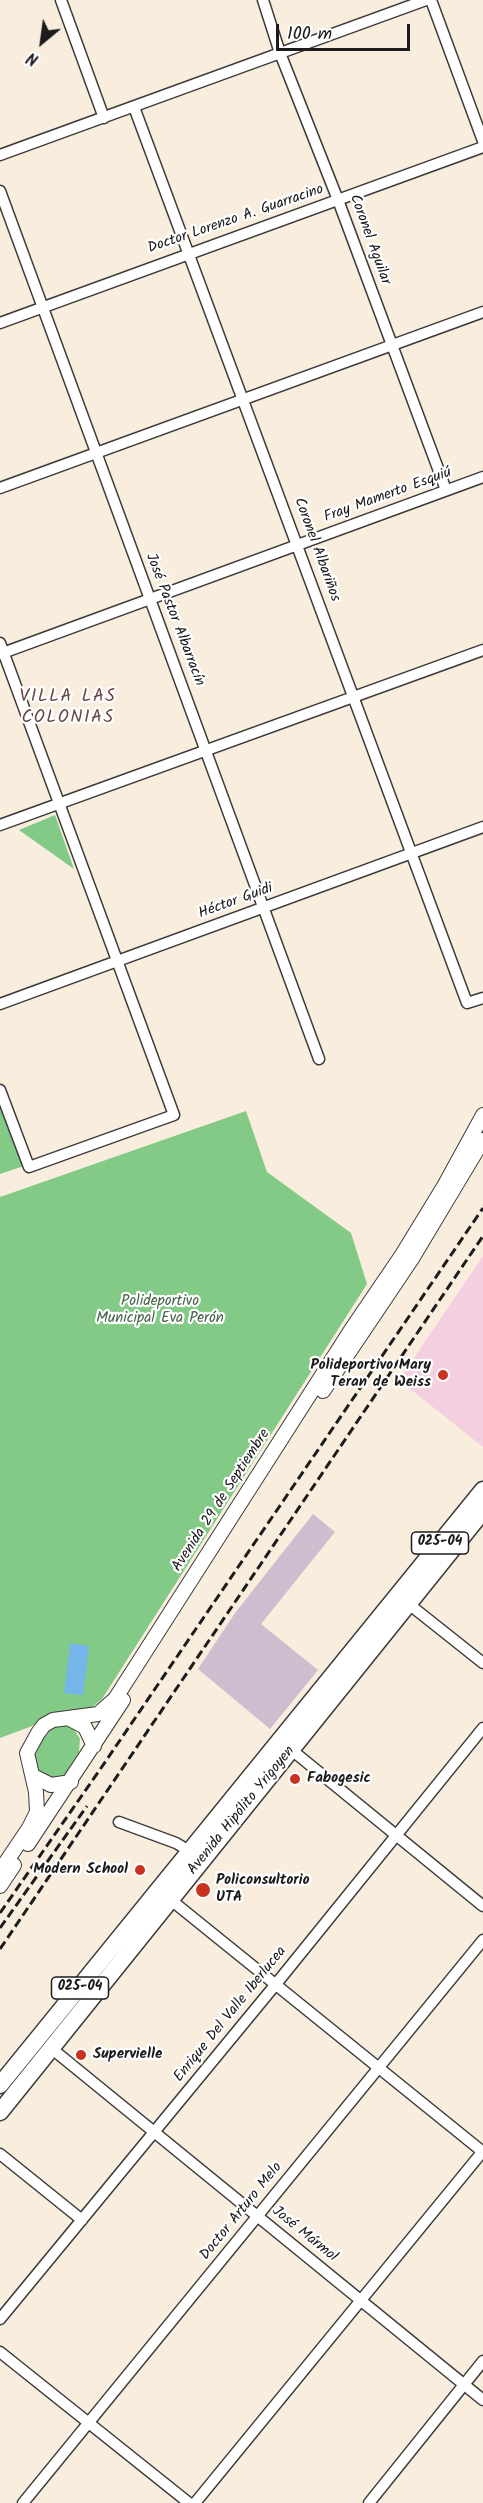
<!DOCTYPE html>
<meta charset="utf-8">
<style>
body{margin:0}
#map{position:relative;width:483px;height:2503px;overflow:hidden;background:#f9edde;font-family:Kalam,sans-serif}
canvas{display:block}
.north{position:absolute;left:12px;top:12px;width:60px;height:60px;-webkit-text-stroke:4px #fff;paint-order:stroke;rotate:209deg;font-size:16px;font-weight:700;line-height:24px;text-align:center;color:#1c1c1c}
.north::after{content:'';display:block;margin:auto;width:21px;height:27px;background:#1c1c1c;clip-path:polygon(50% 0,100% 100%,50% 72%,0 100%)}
.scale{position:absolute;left:276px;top:24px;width:134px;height:27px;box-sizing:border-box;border:3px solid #1c1c1c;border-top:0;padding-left:8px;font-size:18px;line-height:21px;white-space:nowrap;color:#1c1c1c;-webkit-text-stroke:4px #fff;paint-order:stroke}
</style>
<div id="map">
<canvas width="483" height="2503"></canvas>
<div class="north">N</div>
<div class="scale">100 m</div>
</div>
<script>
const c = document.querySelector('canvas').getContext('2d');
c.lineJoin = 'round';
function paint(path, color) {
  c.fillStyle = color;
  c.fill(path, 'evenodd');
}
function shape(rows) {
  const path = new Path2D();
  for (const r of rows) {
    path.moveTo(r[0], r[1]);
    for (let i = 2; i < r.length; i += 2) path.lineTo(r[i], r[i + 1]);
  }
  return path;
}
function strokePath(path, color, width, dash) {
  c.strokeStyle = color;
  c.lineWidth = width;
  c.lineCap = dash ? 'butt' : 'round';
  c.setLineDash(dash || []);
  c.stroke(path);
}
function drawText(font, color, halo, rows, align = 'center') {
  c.font = font + ' Kalam,sans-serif';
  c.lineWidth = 4.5;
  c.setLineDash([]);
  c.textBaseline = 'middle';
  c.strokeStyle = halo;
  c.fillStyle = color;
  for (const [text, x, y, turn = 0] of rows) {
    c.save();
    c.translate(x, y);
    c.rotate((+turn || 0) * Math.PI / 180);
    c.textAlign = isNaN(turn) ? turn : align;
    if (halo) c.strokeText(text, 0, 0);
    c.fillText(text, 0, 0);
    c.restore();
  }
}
paint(shape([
 [483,1256,483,1447,399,1380]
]), '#f3cfe0');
paint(shape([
 [313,1514,335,1532,261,1624,318,1670,270,1729,198,1669,235,1613]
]), '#cfbdcf');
paint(shape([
 [55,815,74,869,19,830],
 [0,1104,24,1166,0,1174],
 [246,1111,267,1172,351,1233,367,1284,102,1699,90,1709,50,1714,32,1726,0,1738,0,1197],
 [56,1724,73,1727,80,1739,79,1752,65,1774,54,1779,39,1776,32,1753,50,1726]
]), '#82ca86');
paint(shape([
 [70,1643,89,1646,83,1695,64,1693]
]), '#76b5e9');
const minor = shape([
 [61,0,104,118],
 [263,0,280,53,338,200,446,490],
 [431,0,483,141],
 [134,107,467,1003,483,998],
 [0,155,426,0],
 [0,191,319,1059],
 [0,323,483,147],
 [0,488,483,312],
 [0,643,174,1115,29,1167,0,1090],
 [0,654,483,477],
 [0,825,483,650],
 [0,1004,483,827],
 [405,1601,483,1663],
 [288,1747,483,1906],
 [119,1822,176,1843,191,1852],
 [166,1896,483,2152],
 [51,2048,483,2400],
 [0,2154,82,2220],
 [0,2319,276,1984,483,1728],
 [0,2352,189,2503],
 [23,2503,483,1940],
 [195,2503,483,2151],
 [369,2503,483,2361]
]);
const tertiary = shape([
 [323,1391,413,1257,483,1140],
 [68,1718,85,1727,94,1746],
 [33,1776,51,1785,71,1782],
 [28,1844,123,1700],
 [0,1871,29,1828,37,1812,36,1792,27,1753,38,1733,44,1725,53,1720,98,1714,115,1699,351,1330,402,1255,443,1188,483,1115],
 [0,1886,14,1865]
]);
const primary = shape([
 [0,2085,483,1490],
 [0,2112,483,1511]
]);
strokePath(minor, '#3d3b39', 13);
strokePath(tertiary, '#3d3b39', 16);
strokePath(primary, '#3d3b39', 19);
strokePath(minor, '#fff', 10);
strokePath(tertiary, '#fff', 14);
strokePath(primary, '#fff', 16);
strokePath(shape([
 [0,1913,99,1771,483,1208],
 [0,1928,87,1806],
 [0,1949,483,1236]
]), '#1c1c1c', 3, [9, 4.5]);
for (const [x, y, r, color] of [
 [443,1375,6,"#c8321e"],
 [295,1779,6,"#c8321e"],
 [140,1870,6,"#c8321e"],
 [203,1890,8,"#c8321e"],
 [81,2055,6,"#c8321e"]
]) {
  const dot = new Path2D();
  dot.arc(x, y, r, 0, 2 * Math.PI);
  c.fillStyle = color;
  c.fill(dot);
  strokePath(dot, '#fff', 2);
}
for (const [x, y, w] of [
 [440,1543,57],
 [80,1988,57]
]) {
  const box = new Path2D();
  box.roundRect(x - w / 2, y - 11, w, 22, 4.5);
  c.fillStyle = '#fff';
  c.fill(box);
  strokePath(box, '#1c1c1c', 1.5);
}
drawText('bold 14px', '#1c1c1c', null, [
 ["025-04",440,1543],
 ["025-04",80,1988]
]);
drawText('15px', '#1c1c1c', '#fff', [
 ["Doctor Lorenzo A. Guarracino",236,220,-19],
 ["Coronel Aguilar",369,240,70],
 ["Fray Mamerto Esquiú",388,496,-20],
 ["Coronel Albariños",316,550,70],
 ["José Pastor Albarracín",174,620,69],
 ["Héctor Guidi",236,902,-20],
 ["Avenida 29 de Septiembre",222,1501,-57],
 ["Avenida Hipólito Yrigoyen",242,1811,-51],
 ["Enrique Del Valle Iberlucea",231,2015,-51],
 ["Doctor Arturo Melo",242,2212,-51],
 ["José Mármol",304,2235,39]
]);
drawText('15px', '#456246', '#fff', [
 ["Polideportivo",160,1302],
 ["Municipal Eva Perón",160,1319]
]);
drawText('bold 15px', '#1c1c1c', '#fff', [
 ["Polideportivo Mary",431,1366,"right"],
 ["Teran de Weiss",431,1383,"right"],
 ["Fabogesic",307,1779],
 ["Modern School",128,1870,"right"],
 ["Policonsultorio",216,1881],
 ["UTA",216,1898],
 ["Supervielle",93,2055]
], 'left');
c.letterSpacing = '1.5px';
drawText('18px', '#674847', '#fff', [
 ["VILLA LAS",68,698],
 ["COLONIAS",68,719]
]);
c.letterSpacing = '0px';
</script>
